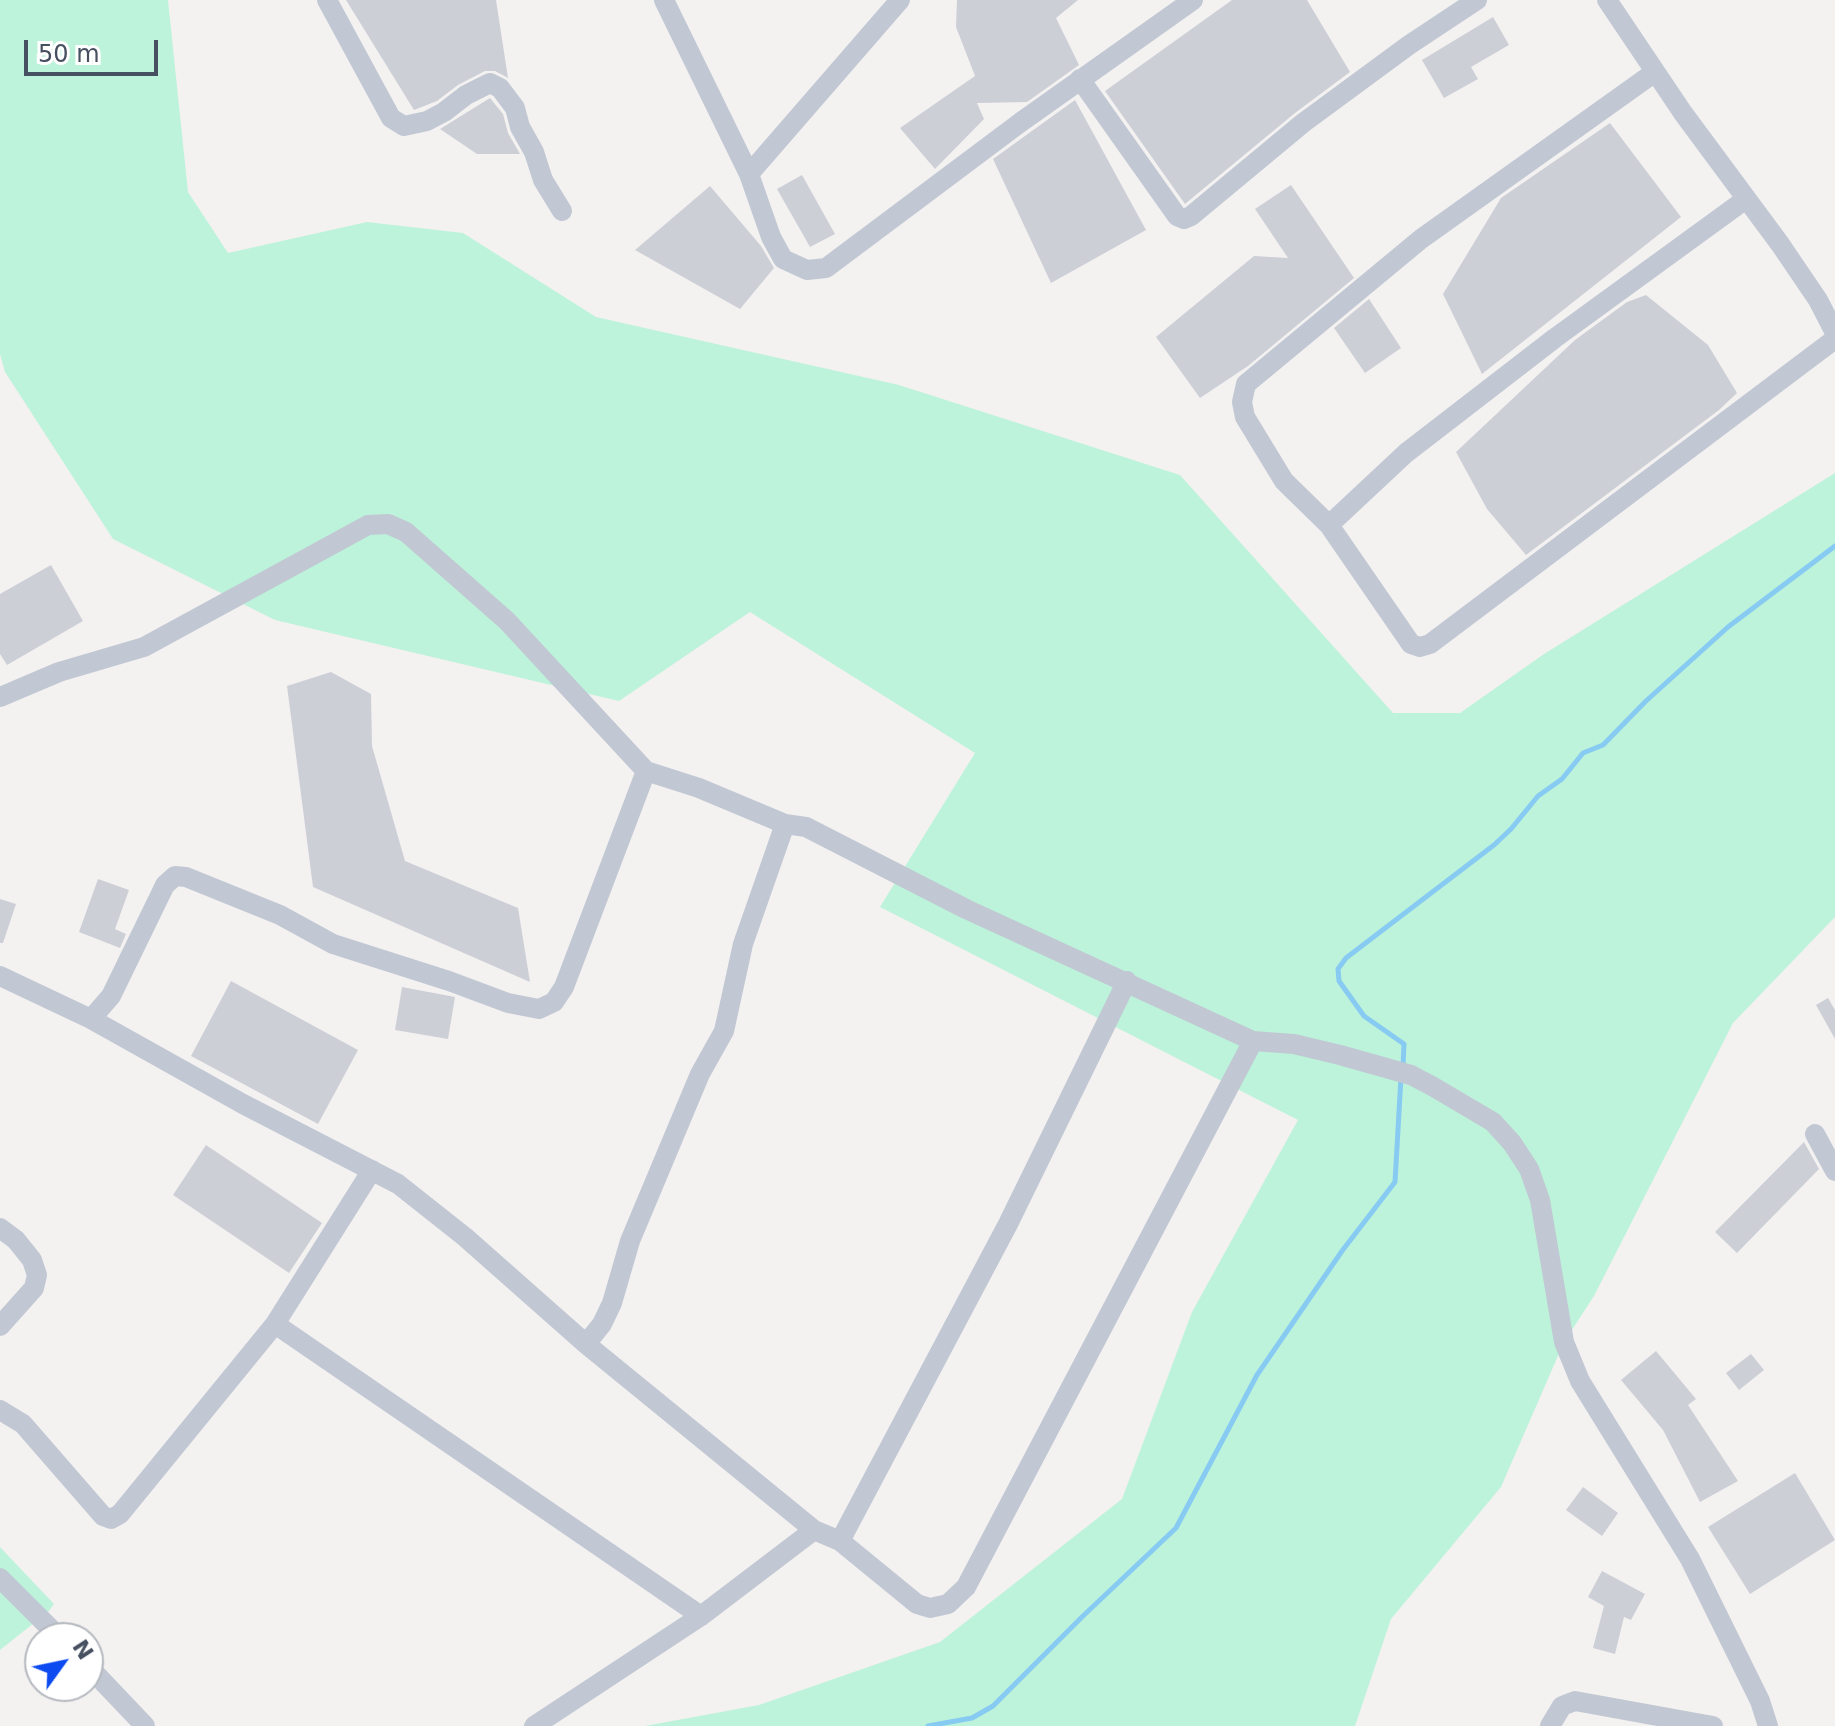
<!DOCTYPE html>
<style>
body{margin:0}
#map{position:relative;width:1835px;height:1726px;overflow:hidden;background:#f4f1f1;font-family:"DejaVu Sans",sans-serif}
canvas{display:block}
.north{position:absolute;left:24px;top:1622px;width:80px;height:80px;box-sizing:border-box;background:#fff;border:2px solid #b5b9bf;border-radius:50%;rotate:57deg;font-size:22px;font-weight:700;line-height:32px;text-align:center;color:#475060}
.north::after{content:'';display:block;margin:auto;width:28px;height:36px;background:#0d4bf1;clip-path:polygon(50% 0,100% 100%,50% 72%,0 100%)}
.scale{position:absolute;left:24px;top:40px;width:134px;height:36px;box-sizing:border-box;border:4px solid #475060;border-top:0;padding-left:10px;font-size:24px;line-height:28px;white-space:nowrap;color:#475060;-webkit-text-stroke:6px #fff;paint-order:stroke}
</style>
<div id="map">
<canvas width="1835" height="1726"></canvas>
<div class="north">N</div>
<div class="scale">50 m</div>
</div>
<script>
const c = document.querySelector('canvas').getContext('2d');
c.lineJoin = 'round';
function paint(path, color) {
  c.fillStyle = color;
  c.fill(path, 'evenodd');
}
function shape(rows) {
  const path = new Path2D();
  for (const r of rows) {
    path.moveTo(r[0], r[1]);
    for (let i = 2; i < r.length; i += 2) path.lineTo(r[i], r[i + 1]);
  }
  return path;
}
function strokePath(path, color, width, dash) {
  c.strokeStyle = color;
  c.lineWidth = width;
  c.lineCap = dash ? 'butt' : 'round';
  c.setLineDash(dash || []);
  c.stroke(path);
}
paint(shape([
 [0,0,168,0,188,192,228,253,367,222,463,233,596,317,899,385,1180,475,1393,713,1460,713,1544,654,1835,473,1835,917,1733,1023,1594,1296,1564,1342,1501,1487,1391,1619,1355,1726,645,1726,759,1705,940,1642,1122,1499,1192,1312,1298,1120,880,907,975,753,750,612,619,701,275,620,113,539,5,372,0,354],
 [0,1547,54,1604,49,1611,0,1650]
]), '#bef3db');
strokePath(shape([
 [1403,1067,1404,1044,1364,1016,1339,981,1338,969,1346,958,1494,845,1511,829,1538,796,1562,779,1583,753,1603,745,1646,701,1728,627,1835,546],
 [928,1726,972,1718,993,1706,1083,1616,1176,1528,1257,1375,1342,1251,1395,1182,1401,1077]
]), '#88cbf2', 5);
paint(shape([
 [346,0,496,0,508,78,495,71,485,71,458,85,437,101,414,110],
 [957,0,1078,0,1056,18,1079,65,1027,102,977,103,984,119,935,169,900,128,975,76,956,27],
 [1232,0,1307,0,1350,72,1295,113,1185,204,1105,91],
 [1493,17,1509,45,1471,67,1478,79,1444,98,1422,60],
 [490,98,503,114,508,133,520,154,477,154,440,129],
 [1075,100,1146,230,1051,283,993,159],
 [1610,123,1681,217,1482,374,1443,294,1501,198],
 [802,175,835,234,810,247,777,189],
 [1291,185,1354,278,1248,366,1200,398,1156,337,1254,256,1288,258,1255,209],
 [710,186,761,246,774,268,740,309,635,250],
 [1646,295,1708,345,1737,393,1719,410,1526,555,1487,509,1456,452,1575,340,1627,302],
 [1369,299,1401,348,1365,373,1334,328],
 [51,565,83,621,7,665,0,654,0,594],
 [331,672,371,694,372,746,405,861,518,908,530,982,313,887,287,686],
 [98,879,129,890,115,929,126,934,120,948,79,932],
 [0,899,16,904,3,943,0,943],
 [231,981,358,1050,318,1124,191,1056],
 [402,987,455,997,448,1039,395,1030],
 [1828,998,1835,1010,1835,1039,1816,1005],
 [1804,1142,1819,1169,1737,1253,1715,1232],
 [206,1145,322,1223,289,1273,173,1195],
 [1656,1351,1696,1399,1688,1405,1738,1481,1700,1502,1663,1430,1621,1380],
 [1751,1354,1764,1370,1739,1390,1726,1373],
 [1795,1473,1835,1540,1750,1594,1708,1527],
 [1583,1487,1618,1513,1602,1536,1566,1510],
 [1602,1571,1645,1594,1631,1620,1624,1617,1615,1654,1593,1648,1604,1606,1588,1597]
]), '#cdcfd7');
strokePath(shape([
 [327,0,391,118,404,126,427,121,444,112,466,95,490,83,500,88,515,108,520,127,534,152,543,180,562,211],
 [664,0,749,174,771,237,783,259,807,270,826,268,1021,122,1193,0],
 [1607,0,1683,113,1780,244,1818,300,1835,333],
 [1655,72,1421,239,1246,384,1242,402,1245,417,1284,481,1329,525,1411,644,1420,647,1430,644,1835,339],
 [1080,79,1177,216,1184,219,1191,216,1303,123,1409,45,1477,0],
 [749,174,900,0],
 [1329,525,1406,453,1555,338,1746,199],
 [0,697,59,672,144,647,368,525,388,524,406,532,507,621,646,771,699,788,785,824,806,827,966,909,1253,1041,1294,1044,1340,1055,1411,1075,1432,1086,1493,1122,1512,1143,1529,1169,1540,1200,1564,1342,1580,1381,1690,1559,1760,1701,1768,1726],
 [0,976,91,1019,243,1104,398,1184,465,1237,586,1344,814,1530,840,1541,1008,1224,1127,981],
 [91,1019,111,996,165,885,175,876,186,877,280,915,333,944,449,981,508,1003,539,1009,554,1002,564,987,646,771],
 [1815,1134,1835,1171],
 [0,1228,16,1240,32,1260,37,1275,34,1288,0,1326],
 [275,1324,701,1616],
 [586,1344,602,1324,612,1303,630,1241,700,1074,724,1031,743,944,785,824],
 [0,1410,23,1424,103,1516,111,1519,120,1514,275,1324,372,1170],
 [840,1541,917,1604,930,1608,948,1604,966,1587,1253,1041],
 [0,1578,60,1638],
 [88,1666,145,1726],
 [534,1726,701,1616,814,1530],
 [1550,1726,1562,1706,1575,1701,1713,1726]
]), '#c1c8d3', 20);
</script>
